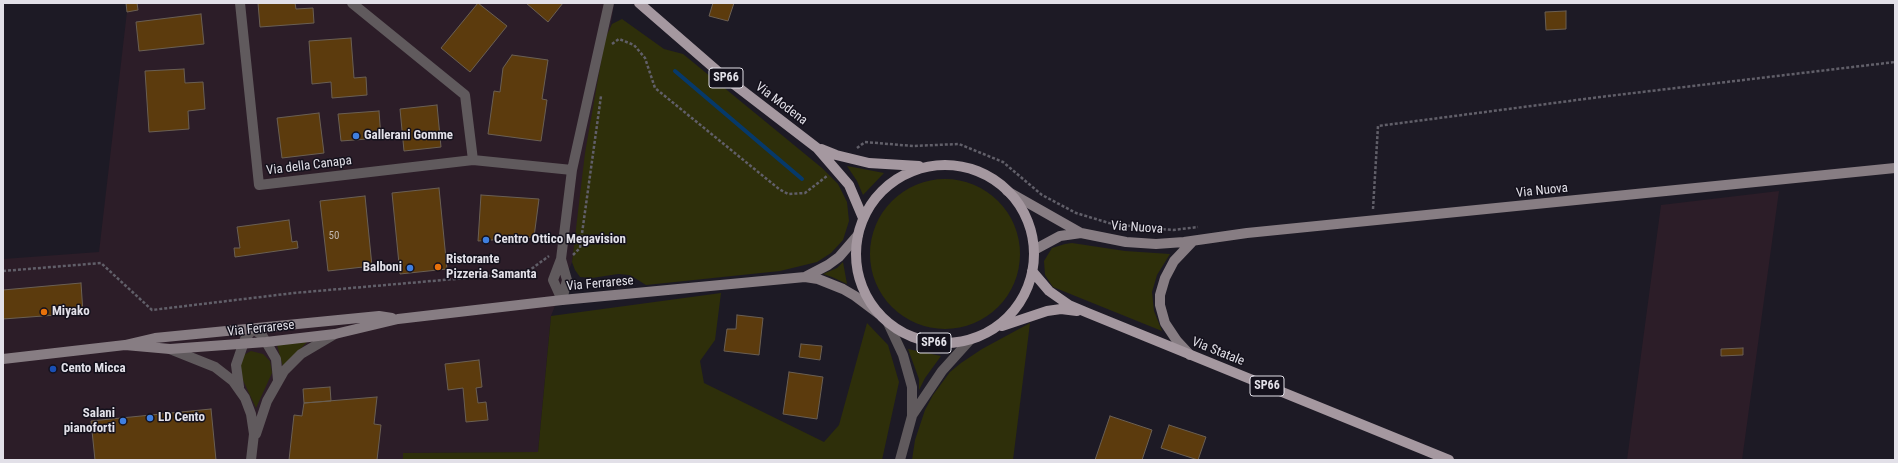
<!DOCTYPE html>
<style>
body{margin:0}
#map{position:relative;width:1898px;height:463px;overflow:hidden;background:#1d1a25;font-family:"Roboto Condensed",sans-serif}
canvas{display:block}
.frame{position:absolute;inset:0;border:4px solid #e2e0e8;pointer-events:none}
</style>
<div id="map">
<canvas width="1898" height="463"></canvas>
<div class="frame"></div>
</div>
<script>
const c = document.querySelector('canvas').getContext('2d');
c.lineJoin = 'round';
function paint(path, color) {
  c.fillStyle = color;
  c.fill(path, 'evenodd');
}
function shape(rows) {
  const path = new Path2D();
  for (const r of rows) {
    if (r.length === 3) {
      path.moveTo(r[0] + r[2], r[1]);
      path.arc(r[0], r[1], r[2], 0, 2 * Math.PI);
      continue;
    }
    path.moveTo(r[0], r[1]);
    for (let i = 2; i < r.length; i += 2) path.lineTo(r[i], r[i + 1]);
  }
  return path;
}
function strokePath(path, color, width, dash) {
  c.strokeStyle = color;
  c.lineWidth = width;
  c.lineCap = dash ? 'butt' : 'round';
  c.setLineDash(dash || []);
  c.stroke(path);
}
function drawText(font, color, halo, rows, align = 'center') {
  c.font = font + ' "Roboto Condensed",sans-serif';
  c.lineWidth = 3;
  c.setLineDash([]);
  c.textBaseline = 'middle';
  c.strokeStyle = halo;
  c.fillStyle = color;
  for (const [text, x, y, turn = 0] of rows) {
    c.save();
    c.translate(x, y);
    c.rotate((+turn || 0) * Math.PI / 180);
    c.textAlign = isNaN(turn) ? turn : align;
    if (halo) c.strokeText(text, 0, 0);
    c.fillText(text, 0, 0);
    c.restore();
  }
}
paint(shape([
 [128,3,612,3,614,5,572,262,551,316,538,452,404,453,403,460,3,460,3,259,99,252],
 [1779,191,1742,460,1627,460,1661,205]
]), '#2c1d28');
paint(shape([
 [622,19,664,49,683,54,822,168,838,184,847,202,849,221,843,240,831,253,817,262,780,271,646,285,630,275,618,274,592,278,580,277,575,270,572,262,585,153,605,39,612,24],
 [847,166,858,168,884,173,863,195,857,181],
 [945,254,75],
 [1072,243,1125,251,1170,254,1157,275,1152,292,1154,311,1162,331,1053,287,1045,275,1044,261,1052,248,1065,244],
 [843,262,847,284,832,277,823,274,837,268],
 [721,293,715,340,700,361,704,383,824,442,839,425,867,323,888,345,899,382,882,460,403,460,403,453,538,452,551,316],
 [1030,323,1013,460,912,460,915,440,925,410,933,395,950,372,961,363,982,349],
 [307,342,283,367,277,345],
 [908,349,941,356,925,378,919,390,919,379],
 [251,351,263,354,270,361,272,373,256,408,239,372,242,356]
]), '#2e2f0a');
strokePath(shape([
 [675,71,802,179]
]), '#06396a', 4);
const building = shape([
 [126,3,137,3,138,10,127,12,126,3],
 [258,3,295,3,296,9,313,8,314,23,260,27,258,3],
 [478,3,507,26,470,72,441,48,478,3],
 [526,3,563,3,548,22,526,3],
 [713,3,734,3,728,21,709,16,713,3],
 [1566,11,1566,29,1546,30,1545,12,1566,11],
 [201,14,204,44,139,51,136,22,201,14],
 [351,38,354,78,366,77,367,95,332,98,331,82,312,84,309,41,351,38],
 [512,55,548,60,542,99,547,100,541,141,488,134,494,91,500,92,503,68,512,55],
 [184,69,185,83,203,82,205,109,188,111,189,129,149,132,145,71,184,69],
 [437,105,441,147,404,151,400,109,437,105],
 [379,111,381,138,341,141,338,114,379,111],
 [319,113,324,153,282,158,277,118,319,113],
 [439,188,447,269,400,274,392,193,439,188],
 [481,195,539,199,534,237,478,241,481,195],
 [365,196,372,266,328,271,320,201,365,196],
 [289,220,292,242,297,241,298,248,235,257,234,248,240,248,237,227,289,220],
 [81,283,83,313,3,319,3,290,81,283],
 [737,315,763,318,759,355,724,351,727,329,736,329,737,315],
 [801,344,822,346,820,360,799,357,801,344],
 [1743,348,1743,355,1721,356,1721,349,1743,348],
 [479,360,482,387,476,388,478,403,486,402,488,420,466,422,463,388,448,390,445,364,479,360],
 [789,372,823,377,817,419,783,414,789,372],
 [330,387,331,401,304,403,303,389,330,387],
 [377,397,374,424,381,425,377,460,289,460,294,415,302,416,304,403,377,397],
 [211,409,216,460,95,460,91,421,211,409],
 [1110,416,1152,430,1142,460,1095,460,1110,416],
 [1169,425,1206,437,1198,460,1161,448,1169,425]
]);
paint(building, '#5c3b0d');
strokePath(building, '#6a5f53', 1);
strokePath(shape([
 [612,44,619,39,634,45,645,58,655,88,779,189,788,194,805,193,827,176],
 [857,148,865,142,913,146,959,144,1003,162,1042,195,1076,213,1109,223,1138,227,1173,230,1198,227],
 [1373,209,1378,126,1600,97,1895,62],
 [573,255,580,248,601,96],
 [3,271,101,263,152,310,294,293,512,274,530,270,549,256]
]), '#615f69', 2.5, [3, 2]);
strokePath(shape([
 [240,3,259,185,473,160,572,170],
 [352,3,465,95,473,160],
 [561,259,567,280,562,300],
 [562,300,553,280,561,259,572,170,609,3],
 [888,323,903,355,912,387,912,416,900,460],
 [170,349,215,367,233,381,245,398,251,414,254,434,251,460],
 [239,387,236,365,245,339,253,329,262,335,276,359,278,380],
 [913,414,942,371,970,340],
 [256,434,267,401,284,371,301,354,335,334]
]), '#605a5d', 10);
strokePath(shape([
 [1007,191,1081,233,1126,242,1156,244,1184,242,1247,233,1895,168],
 [1034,250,1060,236,1081,233],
 [805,277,828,265,839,257,858,235],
 [125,345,170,349,266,342,335,334,398,319,562,300,805,277,818,279,843,289,855,296,879,314],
 [1190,355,1177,341,1165,323,1160,305,1160,295,1165,278,1174,261,1193,241],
 [3,359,125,345,155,338,379,316,392,318]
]), '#877d83', 10);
strokePath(shape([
 [639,3,722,75,817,148,849,185,863,218],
 [821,149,836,155,869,163,919,166],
 [945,254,89],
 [1032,271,1049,291,1069,305,1088,313,1449,460],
 [1002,326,1047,311,1061,309,1077,311]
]), '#a598a0', 10);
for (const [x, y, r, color] of [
 [356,136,4,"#3f7fe0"],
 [486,240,4,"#3f7fe0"],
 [438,267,4,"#e8710a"],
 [410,268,4,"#3f7fe0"],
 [44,312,4,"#e8710a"],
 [53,369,4,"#1a4fb4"],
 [150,418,4,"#3f7fe0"],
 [123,421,4,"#3f7fe0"]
]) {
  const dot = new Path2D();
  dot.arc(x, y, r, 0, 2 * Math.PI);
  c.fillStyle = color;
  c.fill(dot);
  strokePath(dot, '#14111c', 1.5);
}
drawText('11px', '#c0b7b1', null, [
 ["50",334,236]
]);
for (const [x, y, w] of [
 [726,78,34],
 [934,343,34],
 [1267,386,34]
]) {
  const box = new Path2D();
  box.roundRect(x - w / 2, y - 10, w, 20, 3);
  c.fillStyle = '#14111c';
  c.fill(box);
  strokePath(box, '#e2e0e8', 1);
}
drawText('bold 12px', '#e2e0e8', null, [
 ["SP66",726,78],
 ["SP66",934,343],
 ["SP66",1267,386]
]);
drawText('13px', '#e2e0e8', '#14111c', [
 ["Via Modena",781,104,37],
 ["Via della Canapa",309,166,-7],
 ["Via Nuova",1542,191,-6],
 ["Via Nuova",1137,228,4],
 ["Via Ferrarese",600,284,-5],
 ["Via Ferrarese",261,329,-6],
 ["Via Statale",1218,352,22]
]);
drawText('bold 13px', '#e2e0e8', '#14111c', [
 ["Gallerani Gomme",364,136],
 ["Centro Ottico Megavision",494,240],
 ["Ristorante",446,260],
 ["Pizzeria Samanta",446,275],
 ["Balboni",402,268,"right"],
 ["Miyako",52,312],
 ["Cento Micca",61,369],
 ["Salani",115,414,"right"],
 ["pianoforti",115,429,"right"],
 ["LD Cento",158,418]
], 'left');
</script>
